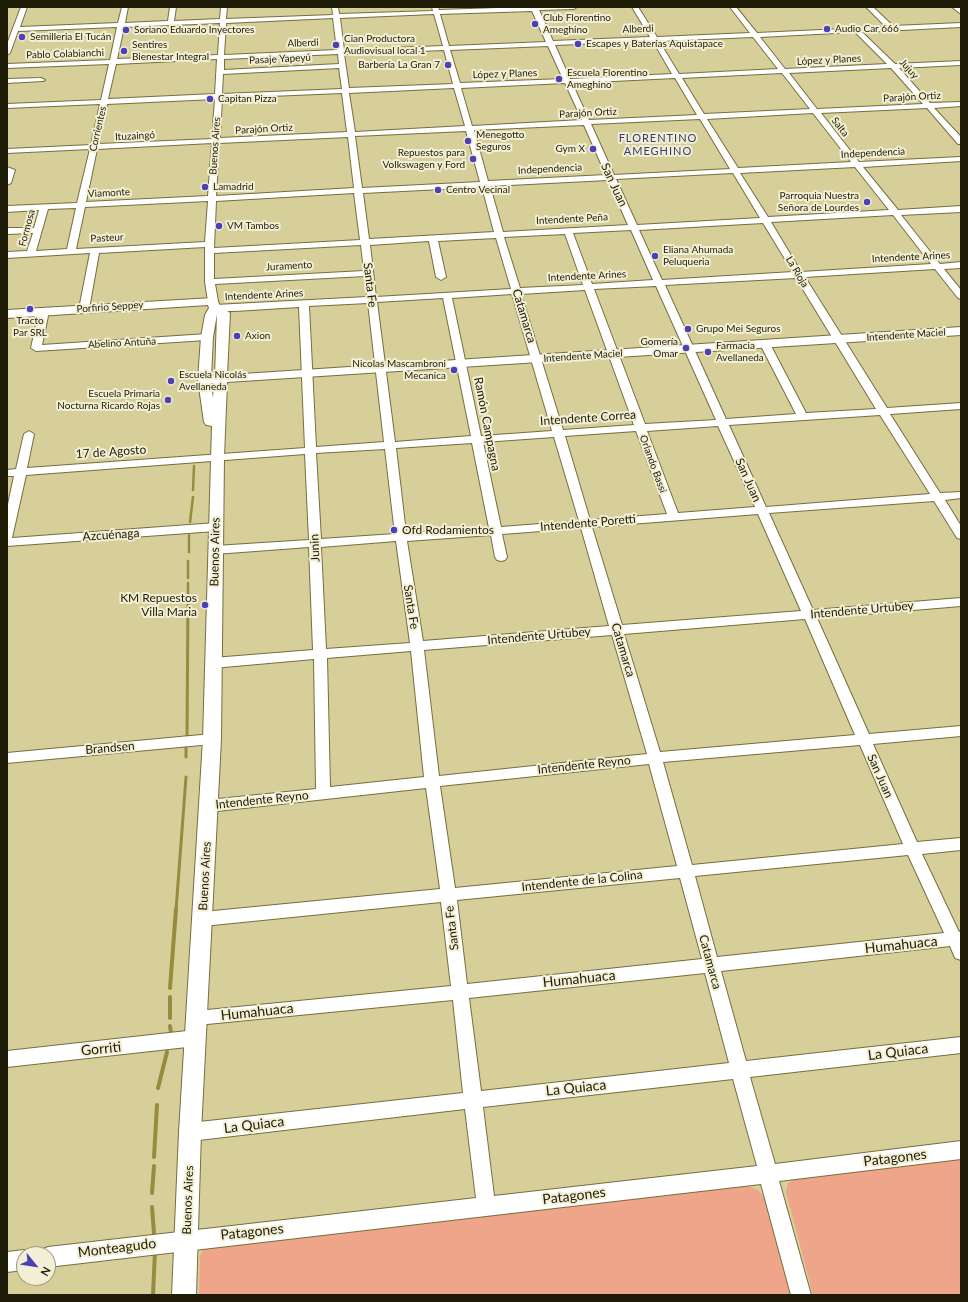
<!DOCTYPE html>
<meta charset="utf-8">
<style>
body{margin:0}
#map{position:relative;width:968px;height:1302px;overflow:hidden;background:#d7cf9a;font-family:Lato,sans-serif}
canvas{display:block}
.frame{position:absolute;inset:0;border:8px solid #1e1b07;pointer-events:none}
.north{position:absolute;left:16px;top:1246px;width:40px;height:40px;box-sizing:border-box;background:#f3efd5;border:1px solid #9e9a83;border-radius:50%;rotate:120deg;font-size:11px;font-weight:700;line-height:16px;text-align:center;color:#1e1b07}
.north::after{content:'';display:block;margin:auto;width:14px;height:18px;background:#4b40b7;clip-path:polygon(50% 0,100% 100%,50% 72%,0 100%)}
</style>
<div id="map">
<canvas width="968" height="1302"></canvas>
<div class="frame"></div>
<div class="north">N</div>
</div>
<script>
const c = document.querySelector('canvas').getContext('2d');
c.lineJoin = 'round';
function paint(path, color) {
  c.fillStyle = color;
  c.fill(path, 'evenodd');
}
function shape(rows) {
  const path = new Path2D();
  for (const r of rows) {
    path.moveTo(r[0], r[1]);
    for (let i = 2; i < r.length; i += 2) path.lineTo(r[i], r[i + 1]);
  }
  return path;
}
function strokePath(path, color, width, dash) {
  c.strokeStyle = color;
  c.lineWidth = width;
  c.lineCap = dash ? 'butt' : 'round';
  c.setLineDash(dash || []);
  c.stroke(path);
}
function drawText(font, color, halo, rows, align = 'center') {
  c.font = font + ' Lato,sans-serif';
  c.lineWidth = 4;
  c.setLineDash([]);
  c.textBaseline = 'middle';
  c.strokeStyle = halo;
  c.fillStyle = color;
  for (const [text, x, y, turn = 0] of rows) {
    c.save();
    c.translate(x, y);
    c.rotate((+turn || 0) * Math.PI / 180);
    c.textAlign = isNaN(turn) ? turn : align;
    if (halo) c.strokeText(text, 0, 0);
    c.fillText(text, 0, 0);
    c.restore();
  }
}
paint(shape([
 [961,1159,961,1295,813,1295,786,1192,788,1183,795,1179],
 [746,1185,758,1190,766,1199,790,1295,199,1295,200,1255,204,1249]
]), '#eea58a');
strokePath(shape([
 [193,490,194,466],
 [190,522,193,497],
 [189,535,189,552],
 [188,561,188,578],
 [188,599,188,583]
]), '#978b3d', 2.5);
strokePath(shape([
 [187,736,188,598],
 [186,747,186,757],
 [176,910,186,777]
]), '#978b3d', 3);
strokePath(shape([
 [170,988,176,909],
 [170,997,170,1018],
 [170,1026,171,1033],
 [158,1088,167,1052],
 [154,1157,157,1105],
 [152,1193,154,1166],
 [152,1207,154,1233],
 [153,1295,155,1251]
]), '#978b3d', 4);
const minor = shape([
 [21,7,27,7,20,27,118,23,122,7,128,7,125,23,168,21,170,7,176,7,174,21,220,19,221,7,227,7,226,19,333,15,332,7,338,7,339,14,433,11,432,7,438,7,439,10,526,7,577,7,574,9,539,10,553,41,650,37,632,7,638,7,657,37,750,33,730,7,736,7,757,33,886,27,866,7,873,7,893,26,961,23,961,27,862,32,895,64,961,61,961,65,899,68,930,103,961,102,961,106,934,108,961,137,961,144,958,144,927,108,821,113,859,162,961,157,961,161,863,167,898,210,961,206,961,212,901,215,940,264,961,262,961,268,944,269,961,290,961,299,958,298,935,269,805,277,887,408,961,403,961,409,890,414,940,493,961,492,961,498,945,500,961,526,961,539,957,538,934,501,769,513,813,610,961,598,961,606,817,618,869,734,961,726,961,736,873,744,917,842,961,838,961,850,922,854,959,932,961,931,961,960,955,958,950,946,721,971,746,1061,961,1037,961,1053,750,1077,775,1164,961,1141,961,1159,779,1181,811,1295,791,1295,761,1184,48,1267,48,1254,40,1254,41,1250,48,1247,476,1198,465,1109,190,1141,184,1138,181,1132,184,1126,190,1123,463,1093,453,1000,197,1025,191,1023,189,1018,191,1013,197,1011,451,986,441,902,203,926,197,924,195,919,197,914,203,912,440,889,426,788,208,812,203,810,201,806,203,802,208,800,316,789,314,659,213,668,208,666,206,663,208,660,213,658,313,650,309,547,215,554,211,553,209,550,211,547,215,546,309,540,305,454,26,475,12,538,216,523,220,524,222,527,220,530,216,531,7,546,7,509,14,476,7,476,7,470,16,469,24,434,29,431,34,434,27,468,305,448,299,307,235,311,215,311,210,308,215,305,367,297,365,276,215,284,218,301,213,304,208,301,205,282,205,247,99,253,89,309,84,312,79,309,90,253,7,258,7,252,27,251,33,233,7,234,7,228,34,228,39,210,7,212,7,206,77,203,90,149,7,153,7,149,91,145,100,104,7,108,7,104,101,100,109,64,7,68,7,64,110,60,117,27,18,31,10,53,7,55,7,44,21,7],
 [532,11,546,42,449,46,440,14,532,11],
 [434,14,443,46,344,50,340,18,434,14],
 [333,18,337,50,224,55,226,23,333,18],
 [220,23,218,55,117,59,124,27,220,23],
 [855,32,887,64,785,69,760,37,855,32],
 [753,37,778,69,679,74,659,41,753,37],
 [653,41,672,74,570,79,555,45,653,41],
 [548,46,563,79,460,83,450,50,548,46],
 [444,50,453,84,349,88,344,54,444,50],
 [338,54,339,64,224,70,224,59,338,54],
 [217,59,215,94,108,99,116,64,217,59],
 [339,68,342,89,222,94,223,74,339,68],
 [891,68,923,104,817,109,789,73,891,68],
 [782,73,810,109,704,114,682,78,782,73],
 [675,78,697,115,589,120,572,83,675,78],
 [565,83,582,120,472,126,461,88,565,83],
 [454,88,465,126,355,132,349,93,454,88],
 [342,93,347,132,220,138,222,98,342,93],
 [215,99,212,139,99,144,107,104,215,99],
 [813,113,851,162,738,168,707,119,813,113],
 [700,119,730,169,614,175,591,124,700,119],
 [584,125,606,175,488,181,474,130,584,125],
 [466,131,480,182,362,188,355,136,466,131],
 [348,137,354,188,216,196,219,143,348,137],
 [212,143,208,196,86,202,97,149,212,143],
 [855,167,889,210,768,217,740,173,855,167],
 [733,173,760,218,637,225,616,179,733,173],
 [608,180,628,225,503,232,490,186,608,180],
 [482,187,494,232,369,239,363,193,482,187],
 [354,193,360,240,214,248,216,201,354,193],
 [208,201,205,242,76,249,85,207,208,201],
 [76,208,67,249,36,251,48,209,76,208],
 [893,215,931,264,801,272,771,222,893,215],
 [763,223,793,272,662,280,639,230,763,223],
 [631,230,653,280,592,284,573,233,631,230],
 [565,234,583,285,520,288,504,237,565,234],
 [496,238,511,289,376,297,370,245,429,241,436,277,441,280,446,277,438,241,496,238],
 [361,245,364,271,214,279,214,253,361,245],
 [796,278,876,409,806,413,770,344,765,341,760,344,796,414,726,419,665,285,796,278],
 [656,286,716,420,645,424,594,289,656,286],
 [585,290,634,425,563,430,521,294,585,290],
 [512,294,552,431,481,436,452,298,512,294],
 [443,298,471,436,395,442,377,302,443,298],
 [368,303,384,442,316,447,309,306,368,303],
 [880,415,930,494,766,507,729,425,880,415],
 [718,426,755,507,678,513,647,431,718,426],
 [636,431,667,514,590,520,565,436,636,431],
 [554,437,579,521,501,527,483,442,554,437],
 [472,443,489,528,406,533,396,448,472,443],
 [385,449,395,534,321,539,316,453,385,449],
 [758,514,801,611,622,625,592,527,758,514],
 [581,528,609,626,423,641,407,541,491,535,495,557,497,560,501,561,505,560,507,557,502,534,581,528],
 [396,541,410,643,326,649,321,547,396,541],
 [805,619,855,735,660,752,624,634,805,619],
 [612,635,647,754,439,776,424,650,612,635],
 [411,651,424,777,330,787,327,658,411,651],
 [860,745,903,844,692,865,663,762,860,745],
 [649,764,677,866,455,888,440,786,649,764],
 [908,855,944,933,717,957,695,876,908,855],
 [680,878,702,959,467,984,457,900,680,878],
 [705,973,729,1063,481,1091,469,998,705,973],
 [733,1079,757,1166,494,1196,483,1107,733,1079],
 [952,7,959,7,961,9,961,14,952,7],
 [41,78,45,80,43,81,7,83,7,79,41,78],
 [7,167,15,170,11,183,7,185,7,167],
 [44,308,49,311,42,345,207,334,212,337,207,340,36,351,31,348,39,311,44,308],
 [212,734,217,735,219,739,217,743,212,744,7,763,7,753,212,734],
 [196,1030,202,1033,205,1038,202,1043,196,1046,7,1067,7,1051,196,1030],
 [24,1250,31,1254,24,1254,24,1270,7,1272,7,1252,24,1250]
]);
const major = shape([
 [213,298,217,299,220,306,230,313,227,375,961,327,961,335,227,382,224,457,221,739,201,1132,196,1295,172,1295,179,1132,203,739,212,426,206,425,204,422,198,380,201,337,205,315,209,308,208,305,7,318,7,310,213,298],
 [217,314,215,376,211,376,213,337,217,314],
 [211,383,214,383,213,398,211,383]
]);
strokePath(minor, '#766e3d', 2);
strokePath(major, '#766e3d', 2);
paint(minor, '#fff');
paint(major, '#fff');
for (const [x, y, r, color] of [
 [535,24,4,"#4b40b7"],
 [827,29,4,"#4b40b7"],
 [126,30,4,"#4b40b7"],
 [22,37,4,"#4b40b7"],
 [578,44,4,"#4b40b7"],
 [336,45,4,"#4b40b7"],
 [124,51,4,"#4b40b7"],
 [448,65,4,"#4b40b7"],
 [559,79,4,"#4b40b7"],
 [210,99,4,"#4b40b7"],
 [468,141,4,"#4b40b7"],
 [593,149,4,"#4b40b7"],
 [473,159,4,"#4b40b7"],
 [205,187,4,"#4b40b7"],
 [438,190,4,"#4b40b7"],
 [867,202,4,"#4b40b7"],
 [219,226,4,"#4b40b7"],
 [655,256,4,"#4b40b7"],
 [30,309,4,"#4b40b7"],
 [688,329,4,"#4b40b7"],
 [237,336,4,"#4b40b7"],
 [686,348,4,"#4b40b7"],
 [708,352,4,"#4b40b7"],
 [454,370,4,"#4b40b7"],
 [171,381,4,"#4b40b7"],
 [168,400,4,"#4b40b7"],
 [394,530,4,"#4b40b7"],
 [205,605,4,"#4b40b7"]
]) {
  const dot = new Path2D();
  dot.arc(x, y, r, 0, 2 * Math.PI);
  c.fillStyle = color;
  c.fill(dot);
  strokePath(dot, '#f3efd5', 1.5);
}
drawText('10px', '#1e1b07', '#f3efd5', [
 ["Club Florentino",543,18],
 ["Ameghino",543,30],
 ["Audio Car 666",835,29],
 ["Soriano Eduardo Inyectores",134,30],
 ["Semilleria El Tucán",30,37],
 ["Cian Productora",344,39],
 ["Audiovisual local 1",344,51],
 ["Escapes y Baterías Aquistapace",586,44],
 ["Sentires",132,45],
 ["Bienestar Integral",132,57],
 ["Barbería La Gran 7",440,65,"right"],
 ["Escuela Florentino",567,73],
 ["Ameghino",567,85],
 ["Capitan Pizza",218,99],
 ["Menegotto",476,135],
 ["Seguros",476,147],
 ["Gym X",585,149,"right"],
 ["Repuestos para",465,153,"right"],
 ["Volkswagen y Ford",465,165,"right"],
 ["Lamadrid",213,187],
 ["Centro Vecinal",446,190],
 ["Parroquia Nuestra",859,196,"right"],
 ["Señora de Lourdes",859,208,"right"],
 ["VM Tambos",227,226],
 ["Eliana Ahumada",663,250],
 ["Peluqueria",663,262],
 ["Tracto",30,321,"center"],
 ["Par SRL",30,333,"center"],
 ["Grupo Mei Seguros",696,329],
 ["Axion",245,336],
 ["Gomería",678,342,"right"],
 ["Omar",678,354,"right"],
 ["Farmacia",716,346],
 ["Avellaneda",716,358],
 ["Nicolas Mascambroni",446,364,"right"],
 ["Mecanica",446,376,"right"],
 ["Escuela Nicolás",179,375],
 ["Avellaneda",179,387],
 ["Escuela Primaria",160,394,"right"],
 ["Nocturna Ricardo Rojas",160,406,"right"]
], 'left');
drawText('10px', '#1e1b07', '#f3efd5', [
 ["Alberdi",638,29,-2],
 ["Alberdi",303,43,-2],
 ["Pablo Colabianchi",65,54,-2],
 ["Pasaje Yapeyú",280,59,-3],
 ["López y Planes",829,60,-3],
 ["Jujuy",909,69,48],
 ["López y Planes",505,74,-2],
 ["Parajón Ortiz",912,97,-3],
 ["Parajón Ortiz",588,113,-3],
 ["Salta",840,127,52],
 ["Corrientes",98,129,-77],
 ["Parajón Ortiz",264,129,-3],
 ["Ituzaingó",135,136,-3],
 ["Buenos Aires",215,146,-86],
 ["Independencia",873,153,-3],
 ["Independencia",550,169,-3],
 ["Viamonte",109,193,-3],
 ["Intendente Peña",572,219,-3],
 ["Formosa",27,228,-75],
 ["Pasteur",107,238,-3],
 ["Intendente Arines",911,257,-3],
 ["Juramento",289,266,-3],
 ["La Rioja",797,272,59],
 ["Intendente Arines",587,276,-3],
 ["Intendente Arines",264,295,-3],
 ["Porfirio Seppey",110,307,-4],
 ["Intendente Maciel",906,335,-4],
 ["Abelino Antuña",122,343,-3],
 ["Intendente Maciel",583,356,-4],
 ["Orlando Bassi",653,464,70]
]);
c.letterSpacing = '1px';
drawText('11px', '#373773', '#f3efd5', [
 ["FLORENTINO",658,138],
 ["AMEGHINO",658,151]
]);
c.letterSpacing = '0px';
drawText('12px', '#1e1b07', '#f3efd5', [
 ["San Juan",614,185,65],
 ["Santa Fe",370,285,83],
 ["Catamarca",524,316,73],
 ["Intendente Correa",588,418,-4],
 ["Ramón Campagna",487,424,79],
 ["17 de Agosto",111,452,-4],
 ["San Juan",748,480,66],
 ["Intendente Poretti",588,523,-5],
 ["Azcuénaga",111,535,-4],
 ["Junin",315,548,-93],
 ["Buenos Aires",215,552,-89],
 ["Santa Fe",411,607,81],
 ["Intendente Urtubey",862,610,-5],
 ["Intendente Urtubey",539,636,-5],
 ["Catamarca",623,650,73],
 ["Brandsen",110,748,-5],
 ["Intendente Reyno",584,765,-6],
 ["San Juan",880,776,66],
 ["Intendente Reyno",262,800,-6],
 ["Buenos Aires",205,876,-87],
 ["Intendente de la Colina",582,881,-6],
 ["Santa Fe",452,928,-97],
 ["Catamarca",710,962,75],
 ["Buenos Aires",188,1200,-88]
]);
drawText('12px', '#1e1b07', '#f3efd5', [
 ["Ofd Rodamientos",402,530],
 ["KM Repuestos",197,598,"right"],
 ["Villa Maria",197,612,"right"]
], 'left');
drawText('14px', '#1e1b07', '#f3efd5', [
 ["Humahuaca",901,945,-6],
 ["Humahuaca",579,979,-6],
 ["Humahuaca",257,1012,-6],
 ["Gorriti",101,1049,-6],
 ["La Quiaca",898,1052,-7],
 ["La Quiaca",576,1088,-6],
 ["La Quiaca",254,1125,-7],
 ["Patagones",895,1158,-7],
 ["Patagones",574,1196,-7],
 ["Patagones",252,1232,-6],
 ["Monteagudo",117,1248,-7]
]);
</script>
